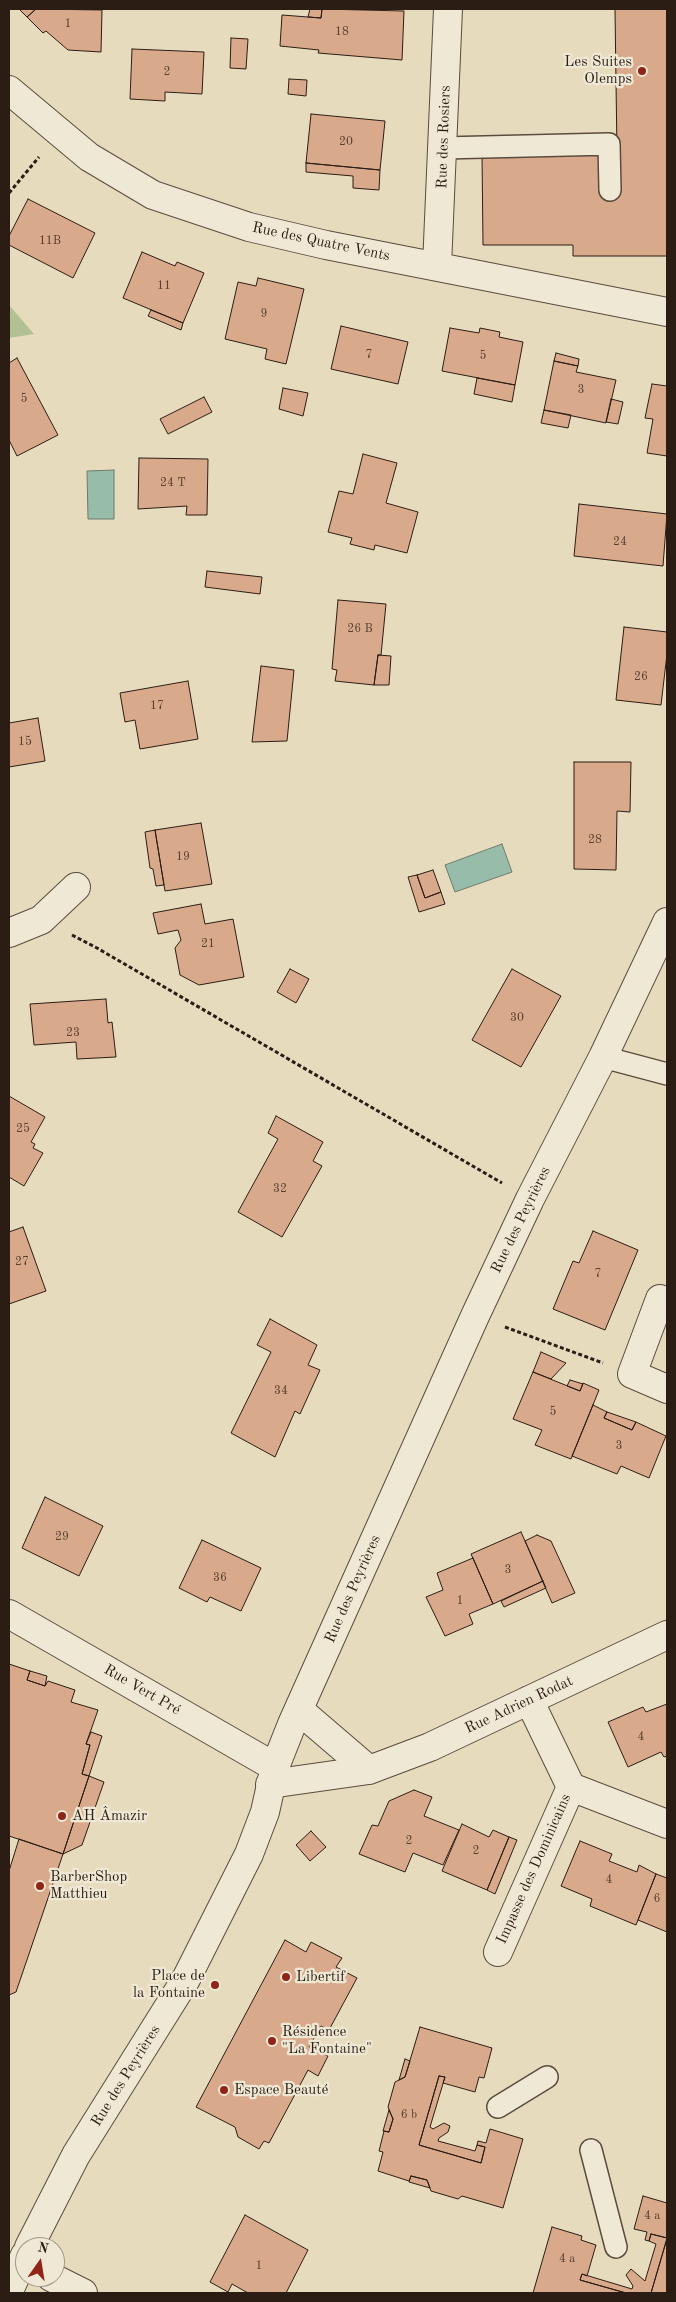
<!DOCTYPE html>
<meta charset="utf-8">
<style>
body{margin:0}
#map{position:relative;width:676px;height:2302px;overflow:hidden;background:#e7dbbd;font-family:"Old Standard TT",serif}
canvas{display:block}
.frame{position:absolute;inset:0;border:10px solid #2c1d14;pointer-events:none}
.north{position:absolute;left:15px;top:2237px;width:50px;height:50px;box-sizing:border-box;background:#efe8d4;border:1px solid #a19787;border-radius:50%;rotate:13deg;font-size:14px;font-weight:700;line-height:20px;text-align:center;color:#2c1d14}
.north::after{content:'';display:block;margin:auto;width:18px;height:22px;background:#8f2418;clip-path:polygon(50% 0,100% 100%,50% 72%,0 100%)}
</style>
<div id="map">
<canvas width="676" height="2302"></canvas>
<div class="frame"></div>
<div class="north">N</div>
</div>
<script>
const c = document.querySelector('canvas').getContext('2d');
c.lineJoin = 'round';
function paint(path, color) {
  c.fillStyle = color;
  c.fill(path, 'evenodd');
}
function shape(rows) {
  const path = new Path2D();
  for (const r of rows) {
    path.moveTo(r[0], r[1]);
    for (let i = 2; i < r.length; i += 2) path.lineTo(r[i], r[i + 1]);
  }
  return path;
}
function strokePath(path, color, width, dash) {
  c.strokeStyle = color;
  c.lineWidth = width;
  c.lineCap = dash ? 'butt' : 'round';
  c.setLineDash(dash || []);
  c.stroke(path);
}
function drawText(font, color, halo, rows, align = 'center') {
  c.font = font + ' "Old Standard TT",serif';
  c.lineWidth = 4.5;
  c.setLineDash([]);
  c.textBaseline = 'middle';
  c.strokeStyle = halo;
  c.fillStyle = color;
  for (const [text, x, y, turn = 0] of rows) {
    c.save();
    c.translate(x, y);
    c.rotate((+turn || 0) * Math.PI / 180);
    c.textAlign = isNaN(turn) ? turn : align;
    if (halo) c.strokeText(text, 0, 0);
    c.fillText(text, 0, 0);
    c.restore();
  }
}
paint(shape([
 [9,305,34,334,9,338]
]), '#b1c194');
const water = shape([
 [114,470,114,519,88,519,87,471,114,470],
 [502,844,512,872,455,892,445,865,502,844]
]);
paint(water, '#98bcaa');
strokePath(water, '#6d7c6e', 1);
const building = shape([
 [19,9,36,9,27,17,19,9],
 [36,9,102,10,101,52,68,50,46,31,43,33,27,17,36,9],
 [310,9,322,9,321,18,308,17,310,9],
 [322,9,404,11,402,60,318,53,319,50,280,46,282,15,321,18,322,9],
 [615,9,667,9,667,256,573,256,573,245,483,245,482,155,617,154,615,9],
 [231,38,248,39,246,69,230,68,231,38],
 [132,49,204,52,202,94,165,92,165,101,130,99,132,49],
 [289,79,307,80,306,96,288,94,289,79],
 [311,114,385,121,380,170,306,163,311,114],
 [306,163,380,170,379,190,353,188,353,176,306,172,306,163],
 [28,199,95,233,73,278,9,245,9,236,28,199],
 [142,252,175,266,177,262,204,273,183,323,123,298,142,252],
 [258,278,304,289,286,364,265,359,267,349,225,339,238,282,256,286,258,278],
 [151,310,183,323,181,330,148,316,151,310],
 [341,326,408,342,398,384,331,369,341,326],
 [450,328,479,333,480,328,500,332,499,337,523,342,515,385,442,371,450,328],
 [556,353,579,359,578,366,554,361,556,353],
 [17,358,58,435,17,456,9,440,9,363,17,358],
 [554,361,578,366,576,372,616,380,606,423,544,410,554,361],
 [477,378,515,385,512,402,474,394,477,378],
 [652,384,667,386,667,456,647,453,653,419,645,418,652,384],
 [283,388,308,393,303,416,279,409,283,388],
 [204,397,212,412,168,434,160,419,204,397],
 [611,399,623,402,618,424,606,422,611,399],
 [544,410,571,415,568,428,541,423,544,410],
 [363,454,397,463,386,503,418,512,407,553,375,545,374,550,350,544,352,538,328,532,339,491,353,494,363,454],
 [139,458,208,459,207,515,186,515,187,506,138,509,139,458],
 [579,504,667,514,663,566,574,556,579,504],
 [207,571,262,577,260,594,205,587,207,571],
 [338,600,386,604,381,655,378,655,374,685,335,681,337,670,332,669,338,600],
 [624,627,667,632,667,654,661,705,616,700,624,627],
 [378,655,391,656,389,685,374,685,378,655],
 [261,666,294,670,287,741,252,742,261,666],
 [188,681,198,739,140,749,135,720,125,722,120,693,188,681],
 [38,718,45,761,9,767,9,723,38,718],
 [574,762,631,762,630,812,617,811,616,870,574,869,574,762],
 [201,823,212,884,165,891,155,830,201,823],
 [155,830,164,885,156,886,153,869,150,868,145,832,155,830],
 [433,870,441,892,425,898,417,875,433,870],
 [417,875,425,898,441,892,445,904,419,912,408,877,417,875],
 [201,904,205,924,233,919,244,977,199,985,180,975,175,948,181,940,178,930,158,934,153,913,201,904],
 [290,969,309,979,296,1003,277,992,290,969],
 [512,969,561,996,521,1067,472,1040,512,969],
 [106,999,108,1023,112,1022,116,1057,77,1059,76,1042,34,1045,30,1004,106,999],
 [9,1096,45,1117,31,1142,35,1144,33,1148,43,1153,24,1186,9,1177,9,1096],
 [276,1116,323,1142,313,1161,322,1166,282,1237,238,1212,278,1139,268,1133,276,1116],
 [23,1227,46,1291,9,1304,9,1232,23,1227],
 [593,1231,638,1250,605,1330,553,1309,573,1261,579,1263,593,1231],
 [270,1319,317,1345,308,1365,320,1370,300,1414,295,1411,275,1457,231,1433,271,1352,257,1345,270,1319],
 [541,1352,566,1363,551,1379,533,1372,541,1352],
 [533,1372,580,1391,583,1383,599,1390,571,1459,535,1445,542,1430,513,1419,533,1372],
 [570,1380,583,1384,580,1391,567,1386,570,1380],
 [593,1405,607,1412,604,1418,632,1430,636,1422,666,1436,649,1478,621,1466,617,1474,572,1456,593,1405],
 [607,1412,636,1422,632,1430,604,1418,607,1412],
 [45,1497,103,1526,79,1576,22,1548,45,1497],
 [521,1532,543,1581,493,1604,471,1554,521,1532],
 [537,1535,551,1541,575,1593,552,1603,525,1541,537,1535],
 [202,1540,261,1568,241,1611,210,1597,207,1602,179,1588,202,1540],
 [473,1558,493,1604,469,1614,473,1624,445,1636,426,1597,443,1590,437,1573,473,1558],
 [543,1581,546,1588,504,1607,501,1601,543,1581],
 [9,1664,30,1671,27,1680,45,1686,48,1681,75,1690,71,1702,98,1710,86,1744,90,1745,82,1774,89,1776,63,1854,9,1836,9,1664],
 [30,1671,47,1676,45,1686,27,1680,30,1671],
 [667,1704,667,1756,664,1757,661,1752,628,1767,608,1722,643,1707,646,1712,667,1704],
 [91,1732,102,1736,89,1776,82,1774,90,1745,86,1744,91,1732],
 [89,1776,104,1782,82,1845,63,1854,89,1776],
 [414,1790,432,1797,424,1816,459,1830,443,1865,413,1853,405,1872,359,1854,372,1825,378,1826,389,1801,414,1790],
 [462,1824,489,1837,493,1830,509,1837,487,1890,442,1871,462,1824],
 [311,1831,326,1847,310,1861,296,1845,311,1831],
 [509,1837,517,1840,495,1894,487,1890,509,1837],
 [19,1839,63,1854,16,1992,9,1995,9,1871,19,1839],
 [580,1841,612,1854,609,1861,637,1872,639,1865,656,1874,636,1925,590,1906,592,1899,561,1886,580,1841],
 [656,1874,667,1878,667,1932,638,1920,656,1874],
 [285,1940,306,1952,311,1942,342,1958,336,1967,357,1978,329,2030,321,2026,309,2047,328,2056,318,2076,308,2070,269,2143,264,2141,259,2149,238,2137,235,2127,196,2107,285,1940],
 [420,2027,492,2048,484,2078,479,2077,475,2092,443,2083,445,2077,439,2076,419,2145,481,2163,485,2147,477,2145,478,2141,486,2143,490,2129,523,2139,503,2208,462,2196,458,2199,431,2191,427,2180,411,2176,409,2181,378,2171,383,2152,379,2151,384,2131,389,2132,393,2119,388,2107,395,2082,405,2077,420,2027],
 [405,2059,410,2061,405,2077,399,2080,405,2059],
 [439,2076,445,2077,430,2127,433,2129,444,2123,450,2126,448,2132,439,2138,438,2141,475,2151,477,2145,485,2147,481,2163,419,2145,439,2076],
 [389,2110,393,2119,389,2132,383,2131,389,2110],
 [411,2176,427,2180,430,2188,409,2182,411,2176],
 [643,2196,667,2203,667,2238,651,2234,649,2241,645,2240,647,2232,634,2229,643,2196],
 [245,2215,308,2250,286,2293,248,2293,232,2284,228,2292,210,2282,245,2215],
 [552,2227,582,2236,581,2240,596,2245,587,2276,582,2274,580,2280,626,2293,533,2293,552,2227],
 [651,2234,667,2238,651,2293,626,2293,580,2280,582,2274,632,2289,633,2286,626,2275,631,2269,645,2281,656,2244,649,2241,651,2234],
 [667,2239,667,2293,651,2293,667,2239]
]);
paint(building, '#d9a98b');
strokePath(building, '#2c1d14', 1);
const service = shape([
 [443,148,609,144,610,190],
 [603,1057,667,1074],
 [498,2107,547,2077],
 [591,2150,616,2247]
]);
const minor = shape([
 [9,90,89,157,153,195,249,227,326,245,667,312],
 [437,266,448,9],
 [9,933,41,920,76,887],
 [660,1299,632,1374,667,1389],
 [9,1614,275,1767],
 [529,1700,571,1787,667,1824],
 [299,1710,369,1770],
 [270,1784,369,1770,430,1747,667,1635],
 [498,1952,571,1787],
 [51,2277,83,2293]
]);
const tertiary = shape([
 [29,2247,76,2155,186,1979,249,1854,265,1812,275,1767,292,1724,475,1316,530,1199,603,1057,667,922],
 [9,2291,25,2255]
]);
strokePath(service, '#5b4c3e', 24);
strokePath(minor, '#5b4c3e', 30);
strokePath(tertiary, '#5b4c3e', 30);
strokePath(shape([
 [9,193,39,157],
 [72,935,97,948,502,1183],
 [505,1327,603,1363]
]), '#2c1d14', 3, [4, 2.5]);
strokePath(service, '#efe8d4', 21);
strokePath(minor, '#efe8d4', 28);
strokePath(tertiary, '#efe8d4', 28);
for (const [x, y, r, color] of [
 [642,71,5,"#8f2418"],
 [62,1816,5,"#8f2418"],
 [40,1886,5,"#8f2418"],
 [286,1977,5,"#8f2418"],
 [215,1985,5,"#8f2418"],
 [272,2041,5,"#8f2418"],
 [224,2090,5,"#8f2418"]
]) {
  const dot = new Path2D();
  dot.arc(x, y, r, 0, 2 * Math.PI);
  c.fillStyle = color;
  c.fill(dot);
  strokePath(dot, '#efe8d4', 2);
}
drawText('12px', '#574032', null, [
 ["1",68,24],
 ["18",342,32],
 ["2",167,72],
 ["20",346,142],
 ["11B",50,241],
 ["11",164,286],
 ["9",264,314],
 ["7",369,355],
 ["5",483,356],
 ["3",581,390],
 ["5",24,399],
 ["24 T",173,483],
 ["24",620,542],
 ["26 B",360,629],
 ["26",641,677],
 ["17",157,706],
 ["15",25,742],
 ["28",595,840],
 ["19",183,857],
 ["21",208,944],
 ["30",517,1018],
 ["23",73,1033],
 ["25",23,1129],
 ["32",280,1189],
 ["27",22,1262],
 ["7",598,1274],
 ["34",281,1391],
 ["5",553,1412],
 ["3",619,1446],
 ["29",62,1537],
 ["3",508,1570],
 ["36",220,1578],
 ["1",460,1601],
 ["4",641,1737],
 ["2",409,1841],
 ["2",476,1851],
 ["4",609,1880],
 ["6",657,1899],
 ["6 b",409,2115],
 ["4 a",652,2216],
 ["4 a",567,2259],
 ["1",259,2266]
]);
drawText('15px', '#2c1d14', '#efe8d4', [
 ["Les Suites",632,62,"right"],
 ["Olemps",632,79,"right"],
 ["AH Âmazir",72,1816],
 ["BarberShop",50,1877],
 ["Matthieu",50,1894],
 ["Place de",205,1976,"right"],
 ["la Fontaine",205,1993,"right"],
 ["Libertif",296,1977],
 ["Résidence",282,2032],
 ["\"La Fontaine\"",282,2049],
 ["Espace Beauté",234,2090]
], 'left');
drawText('15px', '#2c1d14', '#efe8d4', [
 ["Rue des Rosiers",444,137,-88],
 ["Rue des Quatre Vents",321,242,12],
 ["Rue des Peyrières",521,1220,-64],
 ["Rue des Peyrières",353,1589,-66],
 ["Rue Vert Pré",142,1690,30],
 ["Rue Adrien Rodat",519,1705,-25],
 ["Impasse des Dominicains",534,1869,-66],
 ["Rue des Peyrières",126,2076,-58]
]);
</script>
